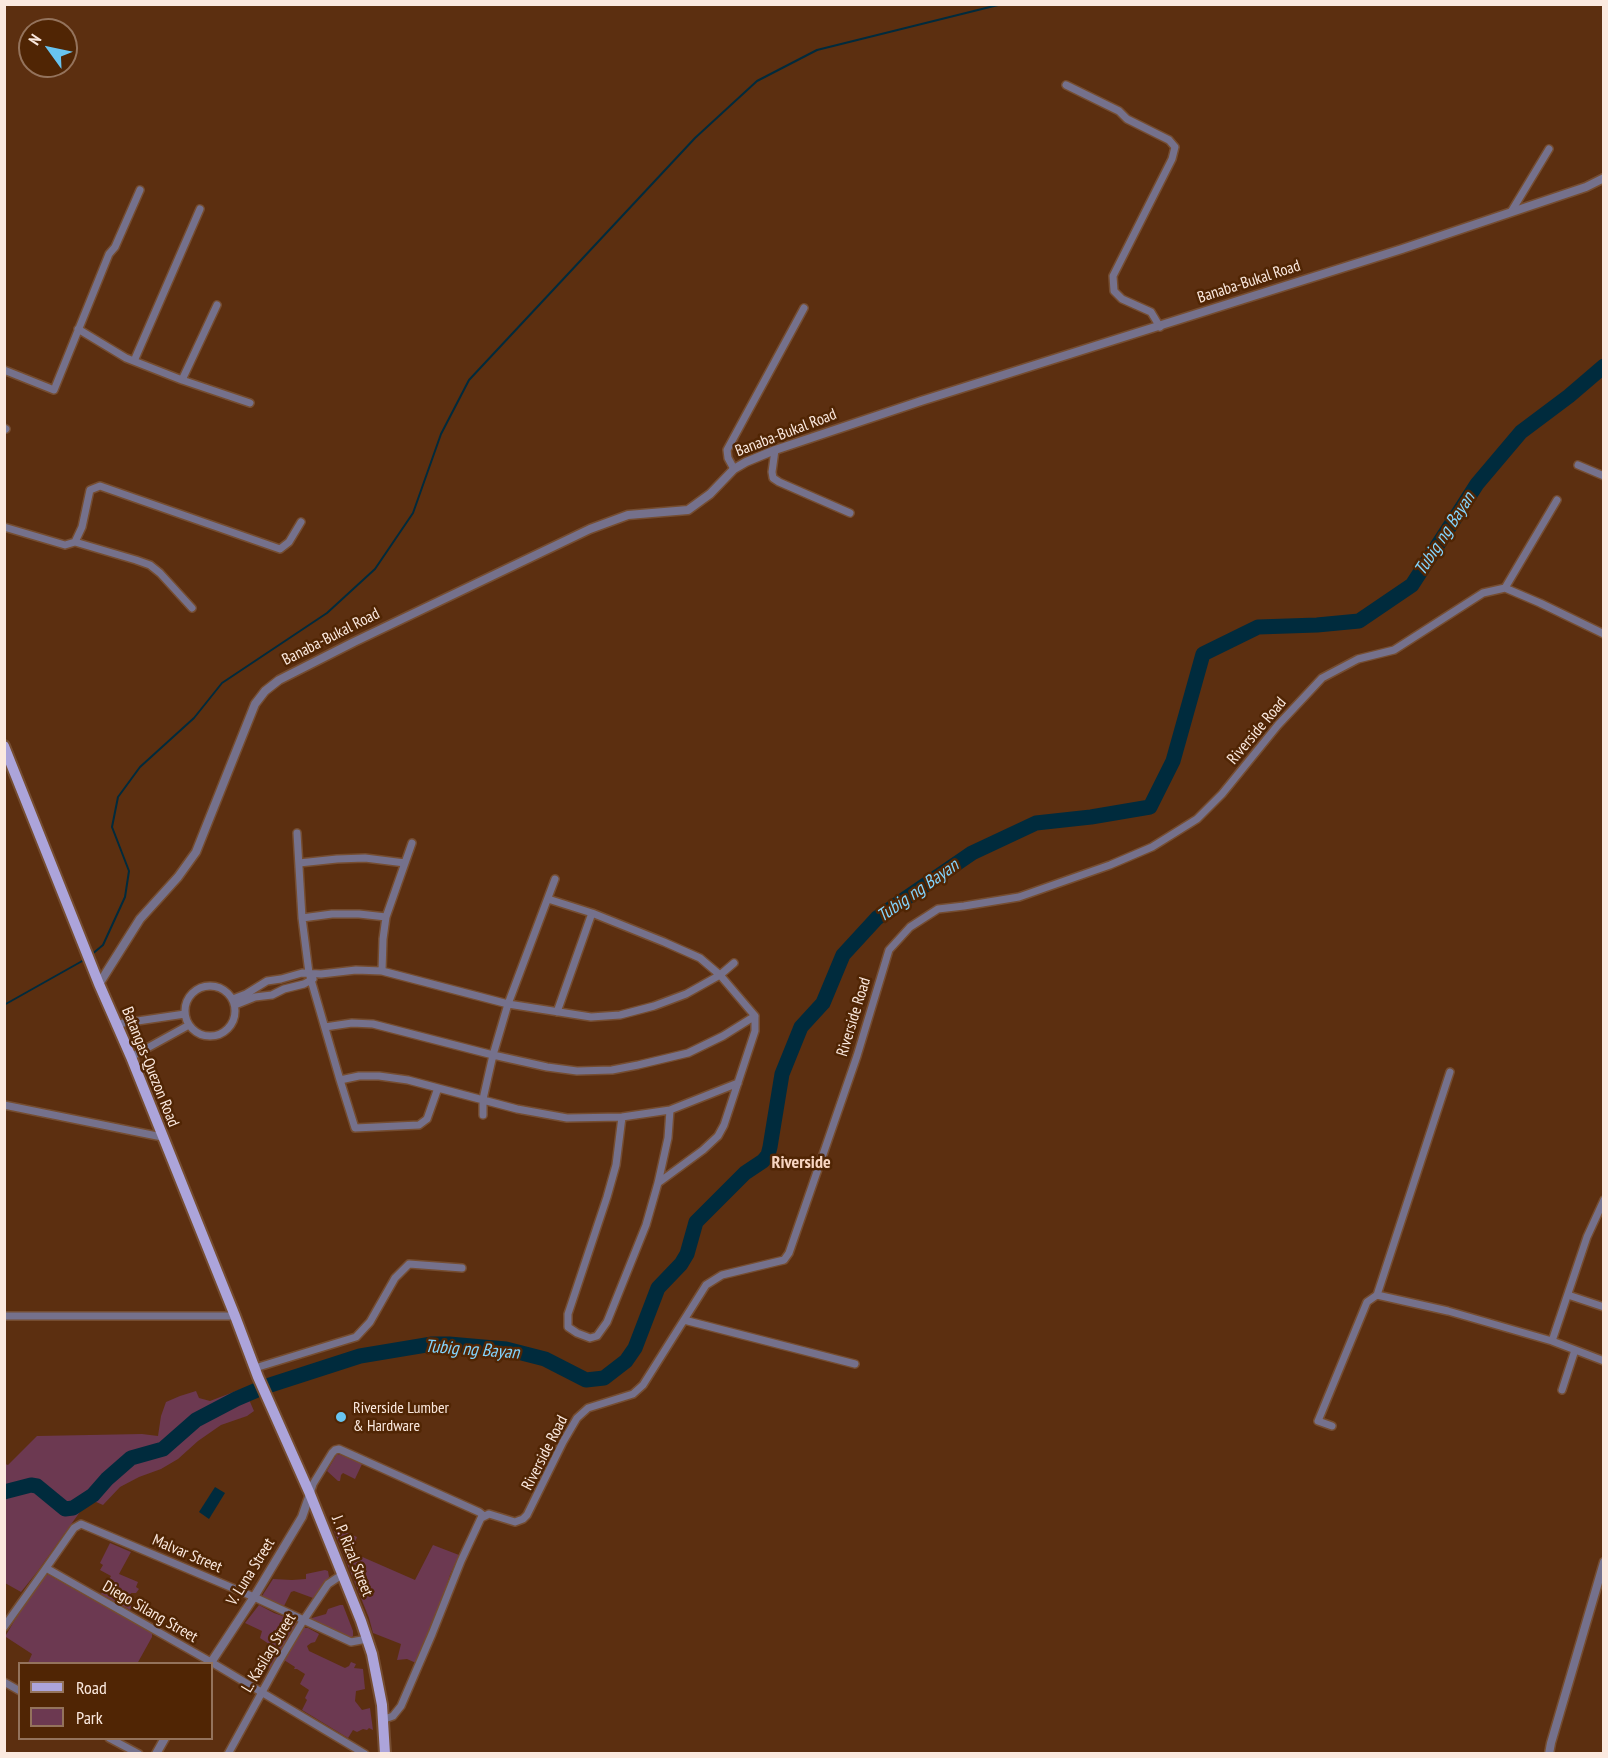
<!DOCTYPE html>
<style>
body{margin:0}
#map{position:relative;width:1608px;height:1758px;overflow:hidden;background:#5c2f10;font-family:"PT Sans Narrow",sans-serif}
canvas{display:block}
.frame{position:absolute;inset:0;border:6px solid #fbe9df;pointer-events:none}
.legend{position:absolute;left:18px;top:1662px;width:195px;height:78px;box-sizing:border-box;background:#502504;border:2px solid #94735c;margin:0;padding:8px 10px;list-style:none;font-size:18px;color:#fbe9df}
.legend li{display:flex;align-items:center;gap:12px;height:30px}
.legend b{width:30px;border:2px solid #94735c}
.north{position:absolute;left:18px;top:18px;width:60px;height:60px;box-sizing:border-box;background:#502504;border:2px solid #94735c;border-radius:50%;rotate:303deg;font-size:16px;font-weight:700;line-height:24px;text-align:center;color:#fbe9df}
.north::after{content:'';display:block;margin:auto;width:21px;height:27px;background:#68c4f0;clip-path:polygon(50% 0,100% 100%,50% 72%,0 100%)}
</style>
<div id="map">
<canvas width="1608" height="1758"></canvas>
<div class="frame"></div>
<ul class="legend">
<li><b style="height:8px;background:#aca4da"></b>Road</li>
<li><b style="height:16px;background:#6c3951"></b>Park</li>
</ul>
<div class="north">N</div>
</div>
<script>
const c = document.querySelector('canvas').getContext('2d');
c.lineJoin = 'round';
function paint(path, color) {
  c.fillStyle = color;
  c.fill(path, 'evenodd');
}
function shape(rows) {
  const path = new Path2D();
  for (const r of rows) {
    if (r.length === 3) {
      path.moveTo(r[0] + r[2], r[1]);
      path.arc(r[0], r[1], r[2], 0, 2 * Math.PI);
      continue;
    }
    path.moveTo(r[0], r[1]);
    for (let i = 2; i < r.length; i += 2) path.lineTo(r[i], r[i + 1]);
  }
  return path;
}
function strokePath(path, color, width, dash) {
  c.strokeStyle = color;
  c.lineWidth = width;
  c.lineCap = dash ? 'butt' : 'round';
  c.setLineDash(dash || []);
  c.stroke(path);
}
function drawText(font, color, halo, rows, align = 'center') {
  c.font = font + ' "PT Sans Narrow",sans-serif';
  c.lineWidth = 5;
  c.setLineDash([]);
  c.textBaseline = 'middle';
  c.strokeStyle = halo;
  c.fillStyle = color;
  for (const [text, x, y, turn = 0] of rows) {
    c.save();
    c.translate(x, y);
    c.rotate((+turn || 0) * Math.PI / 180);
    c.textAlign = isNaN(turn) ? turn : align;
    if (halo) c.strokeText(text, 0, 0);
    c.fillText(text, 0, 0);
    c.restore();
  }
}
paint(shape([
 [244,1388,254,1411,247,1416,221,1425,198,1441,178,1459,161,1469,139,1477,120,1487,103,1505,94,1501,92,1504,87,1502,37,1572,21,1592,5,1583,5,1464,8,1465,37,1436,142,1434,158,1436,161,1416,166,1402,180,1396,196,1391,199,1398,210,1401],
 [337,1454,344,1456,362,1464,355,1479,343,1473,341,1475,340,1481,338,1481,327,1471],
 [338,1529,357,1537,351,1552,415,1580,433,1545,459,1555,450,1575,437,1614,416,1663,407,1659,397,1660,401,1644,373,1633,369,1618,334,1531],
 [110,1543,131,1552,119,1574,138,1582,136,1587,139,1589,136,1593,131,1593,127,1602,132,1605,130,1610,101,1594,111,1576,100,1570,103,1565,100,1563],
 [325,1570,328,1571,329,1577,313,1598,294,1591,291,1592,284,1606,263,1598,262,1596,273,1579,292,1580,306,1579,306,1574],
 [46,1575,49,1575,149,1631,152,1633,152,1637,137,1664,28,1663,32,1654,6,1637,6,1635,26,1601],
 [259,1605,274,1613,291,1619,297,1624,270,1668,266,1666,266,1660,272,1646,260,1638,262,1631,245,1623],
 [340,1605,343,1605,353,1631,353,1636,351,1638,309,1619,310,1616,312,1618,326,1614,328,1609],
 [304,1628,308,1628,319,1634,315,1642,311,1643,307,1646,309,1651,345,1668,349,1666,351,1662,356,1664,354,1668,363,1669,365,1689,356,1691,355,1701,362,1710,370,1708,373,1730,369,1728,367,1730,363,1729,357,1732,353,1730,348,1738,302,1710,307,1700,305,1698,309,1690,300,1684,305,1674,297,1669,294,1669,295,1667,284,1660]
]), '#6c3951');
paint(shape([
 [215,1487,225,1493,209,1519,199,1512]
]), '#002b3d');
strokePath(shape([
 [91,955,103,945,125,897,129,871,112,827,118,797,140,767,194,718,222,683,327,613,375,569,413,513,441,434,469,380,695,138,757,81,817,50,1002,4],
 [4,1005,84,960]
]), '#002b3d', 2);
strokePath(shape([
 [4,1492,31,1485,37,1486,65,1509,73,1508,93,1495,107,1479,131,1458,163,1449,196,1420,236,1399,264,1387,360,1356,432,1344,449,1344,506,1349,545,1359,586,1380,604,1378,626,1361,635,1348,658,1288,681,1264,687,1254,696,1222,745,1173,763,1161,768,1155,770,1147,782,1074,801,1027,823,1003,843,955,877,918,972,853,1036,823,1091,817,1150,807,1173,761,1203,654,1258,627,1317,625,1359,621,1412,585,1477,484,1521,432,1569,396,1604,366]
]), '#002b3d', 15);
const minor = shape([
 [1066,85,1119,111,1127,119,1169,140,1175,147,1172,159,1113,276,1114,291,1122,299,1151,312,1160,327],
 [1511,212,1549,149],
 [78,329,126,358,182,380,250,403],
 [134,361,200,209],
 [4,370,54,390,109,254,115,247,140,190],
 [182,380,217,305],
 [4,428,6,429],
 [775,450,772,472,773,478,779,482,850,513],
 [1578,465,1604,476],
 [734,469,728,458,727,450,804,308],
 [4,527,65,545,75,542,82,527,90,490,100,486,280,549,289,542,301,522],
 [75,542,136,560,150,565,160,573,192,608],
 [1505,588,1557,500],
 [297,833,302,918,309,973,340,1080,355,1128,419,1125,427,1119,438,1088],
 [299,863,337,859,365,858,405,863],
 [548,899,592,913,664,942,700,958,720,975,755,1016,755,1031,724,1125,718,1136,703,1150,658,1183],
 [302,918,332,914,359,914,386,917],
 [382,971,383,939,386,917,412,843],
 [210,1011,25],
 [233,999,246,994,267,981,281,979,302,973,321,974,356,970,382,971,508,1004,591,1017,620,1015,654,1006,686,994,720,975,734,963],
 [235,1005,255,997,272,995,284,989,304,984,313,979],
 [557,1012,592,913],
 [117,1024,185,1014],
 [325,1027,352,1023,373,1024,493,1055,547,1067,577,1071,612,1070,638,1065,688,1053,723,1036,755,1016],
 [131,1057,189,1025],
 [340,1080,359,1076,379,1076,408,1080,517,1109,567,1118,622,1117,670,1110,738,1083],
 [4,1105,162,1137],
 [483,1115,483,1099,493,1055,508,1004,555,879],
 [622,1117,616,1165,607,1197,568,1314,568,1327,577,1333,590,1338,597,1336,607,1322,646,1225,658,1183,668,1138,670,1110],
 [1377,1295,1448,1311,1552,1341,1604,1361],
 [1568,1295,1604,1307],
 [4,1316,235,1316],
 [684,1320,855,1364],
 [1552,1341,1587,1237,1604,1200],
 [255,1368,356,1337,370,1322,395,1278,409,1264,462,1268],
 [1562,1390,1575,1350],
 [1332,1426,1318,1421,1367,1302,1377,1295,1450,1072],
 [310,1494,313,1484,332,1453,335,1450,339,1449,479,1512,484,1516],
 [46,1568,74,1528,81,1524,254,1597,351,1642,367,1639],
 [4,1627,46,1568,211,1662,365,1754],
 [4,1682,20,1691],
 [382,1720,393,1716,401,1706,432,1634,461,1561,481,1518,489,1514,515,1522,523,1519,527,1515,563,1442,577,1418,588,1408,633,1394,643,1385,706,1285,722,1275,784,1260,789,1253,857,1056,889,950,910,927,938,909,964,906,1019,897,1110,865,1152,847,1197,819,1222,794,1278,725,1322,678,1358,659,1394,650,1483,593,1505,588,1540,603,1604,634],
 [109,1738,139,1754],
 [228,1754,278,1663,303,1621,328,1584,343,1574]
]);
const tertiary = shape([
 [99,984,140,919,178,877,196,852,255,704,265,691,279,680,354,642,590,529,628,515,688,510,710,494,734,469,746,462,775,450,921,401,1402,249,1586,187,1604,178],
 [210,1664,254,1597,302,1517,310,1494],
 [156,1754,165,1738],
 [1549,1754,1551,1743,1604,1562]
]);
const primary = shape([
 [4,746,99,984,131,1057,235,1316,258,1377,310,1494,361,1621,372,1654,382,1705,385,1754]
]);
strokePath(minor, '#754d31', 10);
strokePath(tertiary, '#754d31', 11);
strokePath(primary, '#754d31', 14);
strokePath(minor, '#75718c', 7);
strokePath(tertiary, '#75718c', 8);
strokePath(primary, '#aca4da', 10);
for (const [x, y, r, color] of [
 [341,1417,6,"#68c4f0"]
]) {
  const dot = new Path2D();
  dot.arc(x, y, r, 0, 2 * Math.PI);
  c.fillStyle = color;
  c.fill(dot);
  strokePath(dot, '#502504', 2);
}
drawText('16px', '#fbe9df', '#502504', [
 ["Banaba-Bukal Road",1249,282,-18],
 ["Banaba-Bukal Road",786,433,-21],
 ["Banaba-Bukal Road",331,637,-27],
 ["Riverside Road",1257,731,-50],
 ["Riverside Road",854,1017,-73],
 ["Batangas-Quezon Road",150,1067,68],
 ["Riverside Road",545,1453,-63],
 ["Malvar Street",187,1554,23],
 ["J. P. Rizal Street",352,1556,68],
 ["V. Luna Street",251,1572,-58],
 ["Diego Silang Street",150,1612,30],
 ["L. Kasilag Street",269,1653,-59]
]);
drawText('16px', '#fbe9df', '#502504', [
 ["Riverside Lumber",353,1408],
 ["& Hardware",353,1426]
], 'left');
drawText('italic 18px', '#83d4fd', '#502504', [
 ["Tubig ng Bayan",1445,534,-57],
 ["Tubig ng Bayan",918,891,-35],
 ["Tubig ng Bayan",472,1350,4]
]);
drawText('bold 18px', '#f7d5c1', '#502504', [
 ["Riverside",801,1163]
]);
</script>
